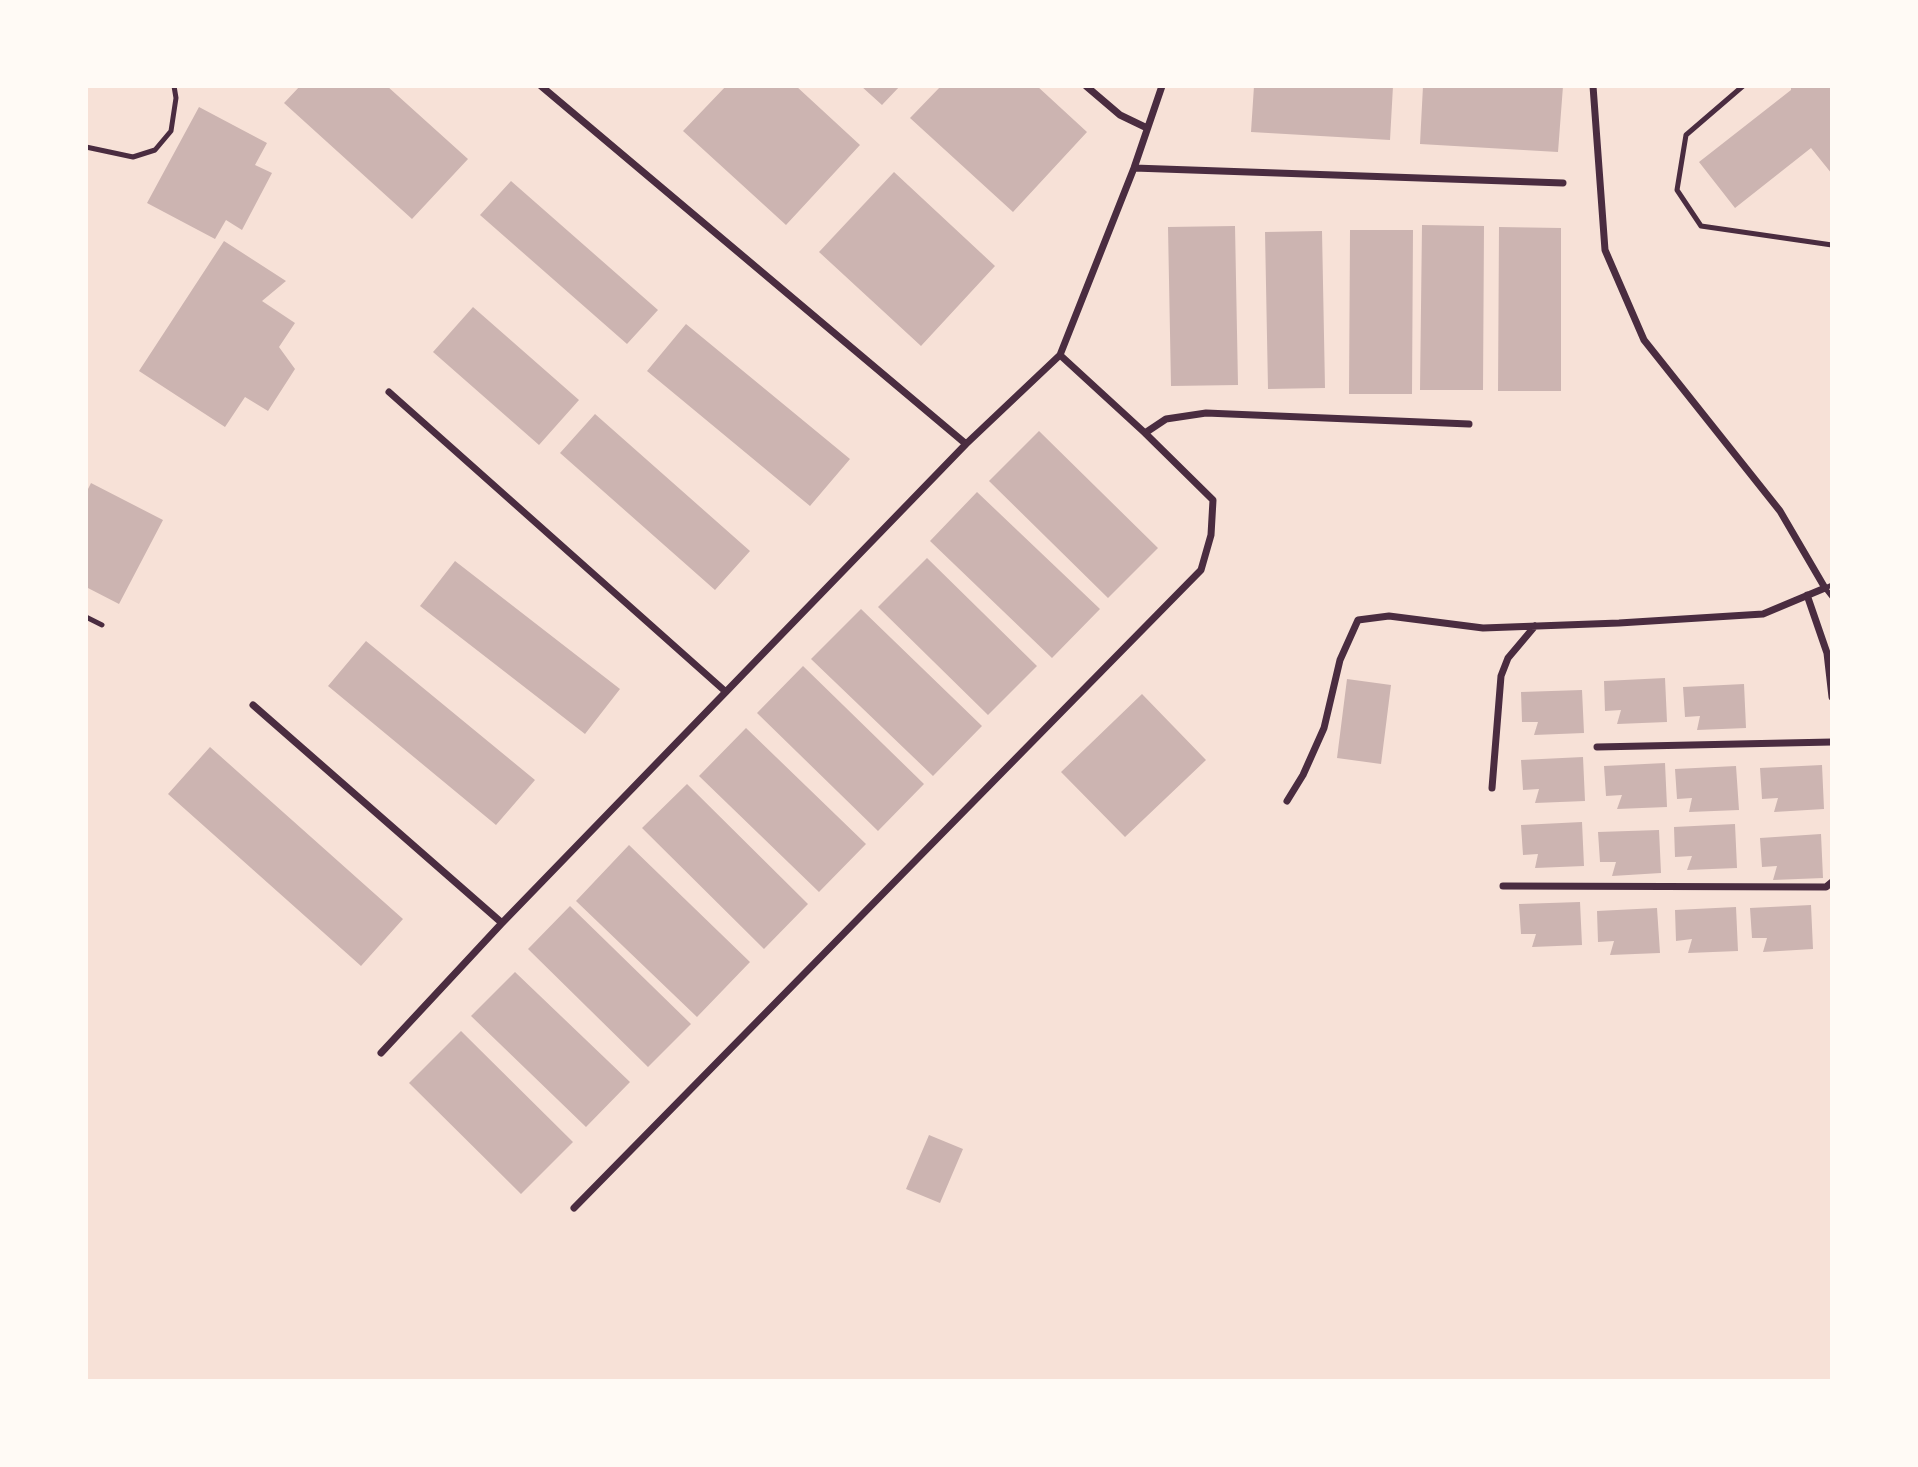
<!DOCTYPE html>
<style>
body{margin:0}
#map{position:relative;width:1918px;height:1467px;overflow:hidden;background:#f7e1d7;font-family:"PT Sans",sans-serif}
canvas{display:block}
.frame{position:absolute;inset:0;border:88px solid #fffaf5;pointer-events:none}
</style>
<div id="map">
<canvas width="1918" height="1467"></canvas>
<div class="frame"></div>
</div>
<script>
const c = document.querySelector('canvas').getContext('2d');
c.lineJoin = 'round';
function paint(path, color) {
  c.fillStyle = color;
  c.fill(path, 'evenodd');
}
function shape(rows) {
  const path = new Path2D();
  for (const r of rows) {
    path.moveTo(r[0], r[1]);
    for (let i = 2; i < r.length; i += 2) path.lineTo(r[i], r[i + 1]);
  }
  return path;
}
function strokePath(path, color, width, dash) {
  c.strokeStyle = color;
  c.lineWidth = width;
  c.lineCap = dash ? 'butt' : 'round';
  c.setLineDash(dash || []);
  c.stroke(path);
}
paint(shape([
 [300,86,387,86,468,159,412,219,284,103],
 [726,86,796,86,860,145,786,225,683,131],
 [861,86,900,86,882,105],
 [941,86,1037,86,1087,132,1013,212,910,118],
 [1254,86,1393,86,1390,140,1251,132],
 [1423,86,1563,86,1558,152,1420,144],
 [1791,86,1832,86,1832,174,1811,148,1735,208,1699,162,1791,90],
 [199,107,267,143,255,165,272,173,242,230,226,220,215,239,147,203],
 [894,172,995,266,921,346,819,252],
 [511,181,658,310,627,344,480,215],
 [1422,225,1484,226,1483,390,1420,390],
 [1235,226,1238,385,1171,386,1168,227],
 [1499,227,1561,228,1561,391,1498,391],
 [1350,230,1413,230,1412,394,1349,394],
 [1322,231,1325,388,1268,389,1265,232],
 [224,241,286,281,262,301,295,323,279,347,295,369,268,411,245,397,225,427,139,371],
 [473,307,579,400,539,445,433,352],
 [686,324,850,459,810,506,647,371],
 [595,414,750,551,715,590,560,453],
 [1039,431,1158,548,1108,598,989,481],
 [91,483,163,520,119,604,86,587,86,493],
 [977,492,1100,609,1052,658,930,541],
 [927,558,1037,666,988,715,878,607],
 [455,561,620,689,585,734,420,606],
 [861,609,982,726,933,776,811,659],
 [366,641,535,780,496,825,328,686],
 [803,666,924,784,878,831,757,713],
 [1665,678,1667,722,1617,724,1621,710,1605,711,1604,681],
 [1347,679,1391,685,1381,764,1337,758],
 [1744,684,1746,728,1697,730,1700,716,1685,717,1683,687],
 [1582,690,1584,733,1534,735,1538,722,1522,722,1521,692],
 [1142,694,1206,760,1125,837,1061,772],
 [746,728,866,844,819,892,699,776],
 [210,747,403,919,361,966,168,794],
 [1583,757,1585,801,1535,803,1539,789,1523,790,1521,760],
 [1665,763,1667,807,1617,809,1622,795,1606,796,1604,766],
 [1822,765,1824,809,1774,812,1778,798,1762,799,1760,768],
 [1736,766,1739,810,1689,812,1692,798,1677,799,1675,769],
 [687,784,808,904,764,949,642,828],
 [1582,822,1584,866,1535,868,1538,854,1523,855,1521,825],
 [1735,824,1737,868,1687,870,1692,856,1675,857,1674,827],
 [1659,830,1661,873,1612,876,1616,862,1600,862,1598,832],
 [1821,834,1823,878,1773,880,1777,866,1762,867,1760,838],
 [629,845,750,962,697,1017,576,901],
 [1580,902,1582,945,1532,947,1536,934,1521,934,1519,904],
 [1811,905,1813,949,1763,952,1767,938,1752,938,1750,908],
 [570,906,691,1024,648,1067,528,949],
 [1736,907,1738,951,1688,953,1692,939,1676,941,1675,910],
 [1657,908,1660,953,1610,955,1614,941,1598,942,1597,911],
 [515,972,630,1082,586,1127,471,1016],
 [461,1031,573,1142,521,1194,409,1083],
 [929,1135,963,1149,940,1203,906,1189]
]), '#ccb4b1');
strokePath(shape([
 [1743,86,1686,135,1677,190,1701,226,1832,245],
 [86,147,133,157,155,150,171,131,176,98,174,86],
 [1832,585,1825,588,1832,597],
 [86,617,102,625]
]), '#4a2c40', 5);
strokePath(shape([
 [541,86,966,444],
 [1086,86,1120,115,1147,128],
 [1134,168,1563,183],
 [389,392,726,692],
 [1145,433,1166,419,1206,413,1469,424],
 [1807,595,1827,653,1832,697],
 [253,705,502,923],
 [1597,747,1832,742],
 [1492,788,1501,676,1508,658,1535,626],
 [1287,801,1303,775,1324,728,1340,660,1358,620,1389,616,1483,628,1619,623,1763,614,1825,588,1780,511,1644,340,1605,250,1593,86],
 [1503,886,1826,887,1832,882],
 [381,1053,502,923,966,444,1060,355,1134,168,1162,86],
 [574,1208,1201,570,1211,535,1213,500,1145,433,1060,355]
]), '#4a2c40', 7);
</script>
